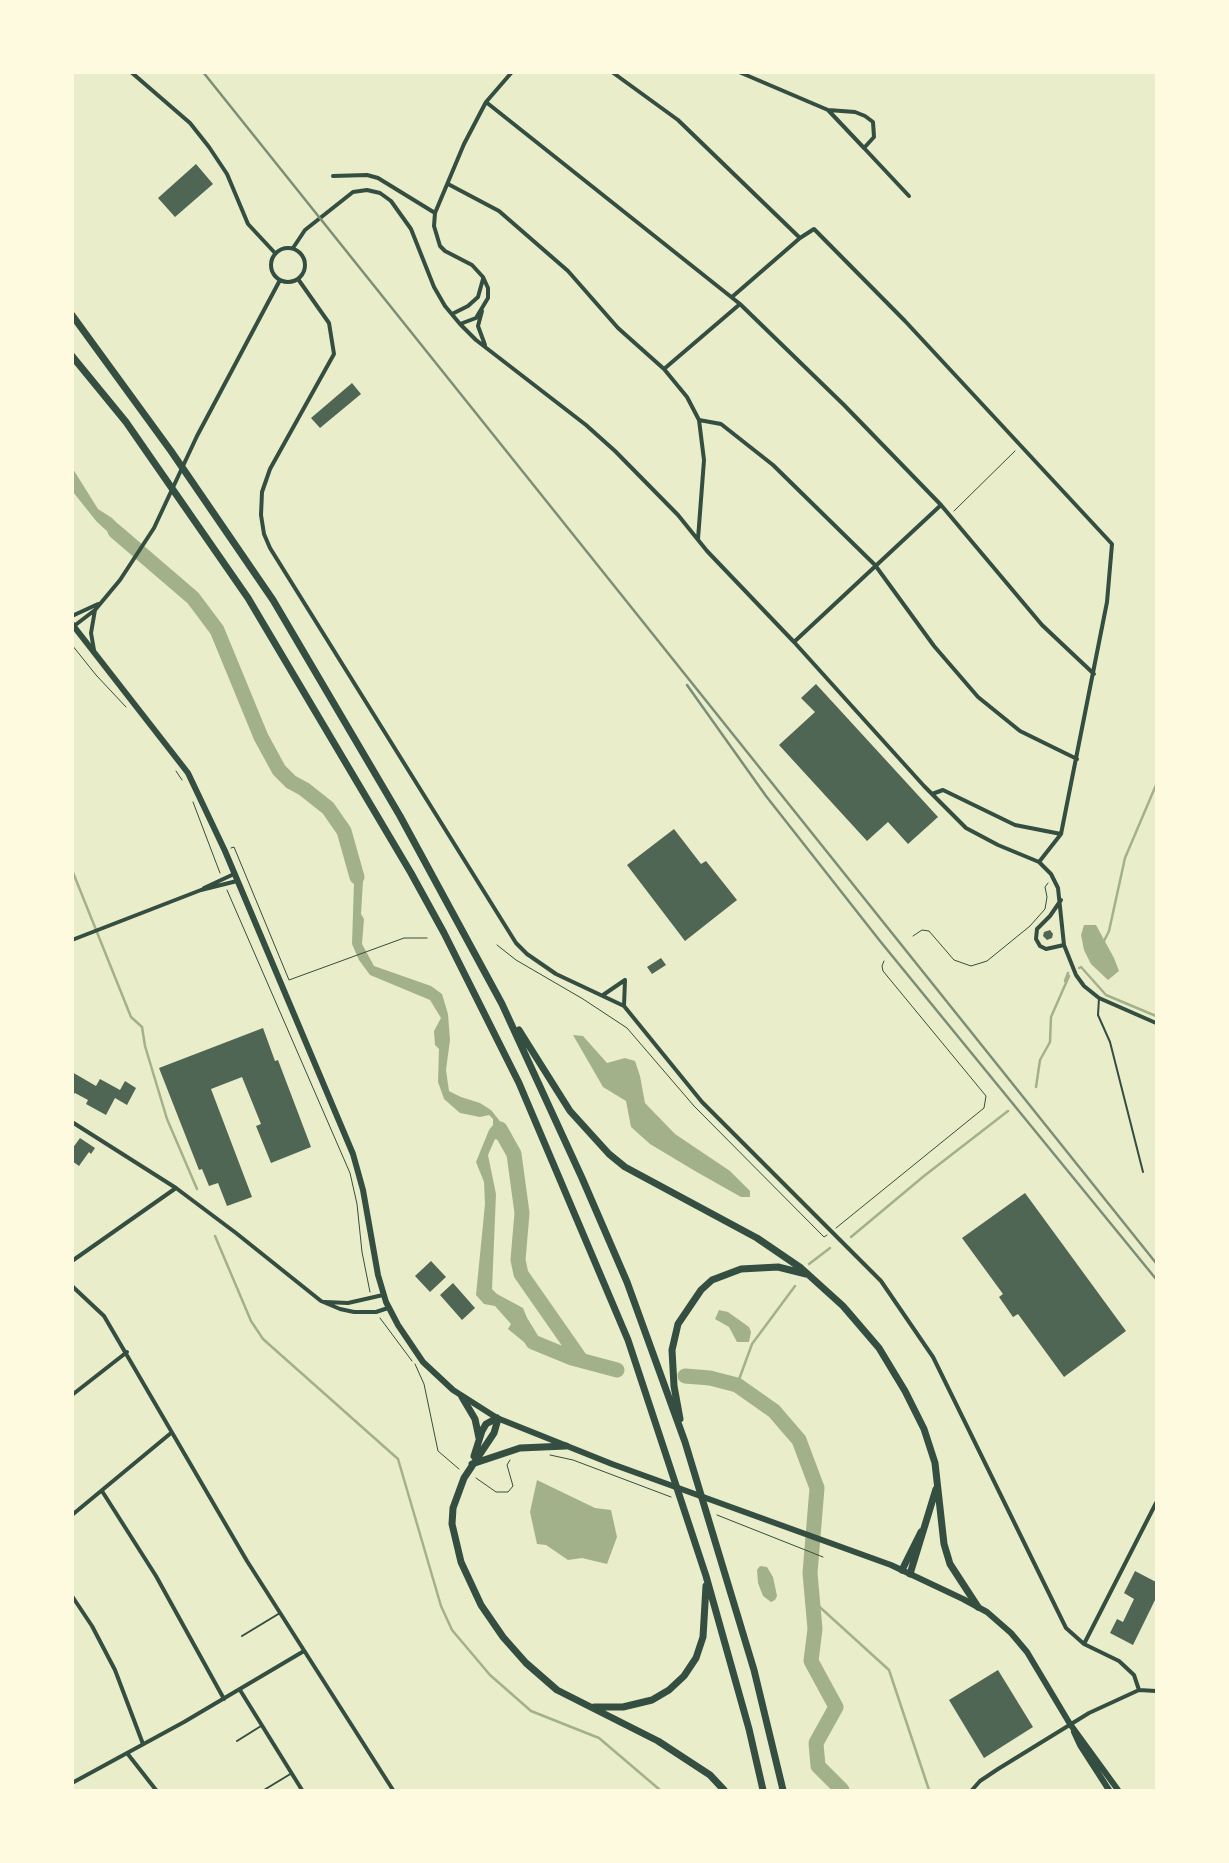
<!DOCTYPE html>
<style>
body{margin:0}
#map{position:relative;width:1229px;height:1863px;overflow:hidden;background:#e9edc9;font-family:"Source Serif 4",serif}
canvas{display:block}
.frame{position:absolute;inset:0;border:74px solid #fefae0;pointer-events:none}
</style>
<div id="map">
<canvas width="1229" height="1863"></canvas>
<div class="frame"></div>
</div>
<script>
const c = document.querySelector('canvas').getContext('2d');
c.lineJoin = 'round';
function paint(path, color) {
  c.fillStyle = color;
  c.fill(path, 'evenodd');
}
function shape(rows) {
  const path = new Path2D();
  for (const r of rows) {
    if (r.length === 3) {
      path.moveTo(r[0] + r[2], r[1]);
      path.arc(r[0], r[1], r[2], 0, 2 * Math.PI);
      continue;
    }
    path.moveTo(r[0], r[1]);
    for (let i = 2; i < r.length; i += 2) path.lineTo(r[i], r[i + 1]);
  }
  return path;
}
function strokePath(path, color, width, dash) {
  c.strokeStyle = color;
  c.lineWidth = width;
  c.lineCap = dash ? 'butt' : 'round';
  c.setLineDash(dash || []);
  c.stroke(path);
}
paint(shape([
 [73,469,98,509,112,518,132,538,128,550,97,522,73,492],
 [353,859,358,860,363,881,361,914,364,919,362,944,374,966,431,986,442,994,448,1014,450,1040,446,1070,449,1091,461,1097,480,1103,491,1110,507,1130,511,1144,495,1139,488,1155,496,1194,492,1289,497,1294,523,1308,535,1337,530,1347,508,1329,511,1324,495,1306,484,1304,476,1295,485,1204,484,1182,476,1162,489,1130,493,1125,493,1119,489,1115,480,1117,460,1113,444,1099,438,1082,439,1049,435,1045,434,1031,441,1018,430,1000,370,975,359,960,352,944,354,882,350,861],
 [1084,925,1096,925,1114,958,1119,971,1108,980,1091,964,1084,950,1081,935],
 [573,1035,583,1036,607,1063,625,1058,635,1061,640,1076,645,1103,675,1134,730,1171,750,1191,750,1197,741,1197,695,1171,650,1144,631,1127,626,1101,603,1087],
 [719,1310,728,1312,749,1327,751,1332,749,1342,737,1342,729,1327,715,1319],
 [537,1480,595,1508,611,1510,617,1537,607,1564,582,1558,568,1560,546,1545,537,1544,530,1512],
 [760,1566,767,1567,773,1577,777,1596,775,1600,771,1602,763,1596,758,1583,757,1570]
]), '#a3b18a');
strokePath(shape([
 [72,870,131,1017,142,1027,145,1046,167,1119,197,1189],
 [1104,941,1109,931,1125,858,1156,785],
 [1079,968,1081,967,1106,995,1156,1016],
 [1065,981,1068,973],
 [1036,1087,1040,1060,1050,1042,1051,1017,1069,976],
 [215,1236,251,1321,263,1339,398,1459,441,1606,452,1630,490,1675,531,1711,599,1738,660,1790],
 [851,1237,924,1176,1008,1111],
 [809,1264,830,1248],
 [737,1385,752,1344,795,1286],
 [812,1600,889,1670,929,1790]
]), '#a3b18a', 2.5);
strokePath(shape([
 [115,531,193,598,217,630,261,737,279,770,291,782,304,789,328,808,344,831,357,877],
 [500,1129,514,1154,522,1213,518,1260,521,1274,581,1360],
 [522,1324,533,1342,572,1358,617,1370],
 [685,1376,710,1378,737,1385,774,1411,799,1440,817,1488,810,1573,815,1629,811,1661,836,1707,816,1743,818,1766,842,1790]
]), '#a3b18a', 15);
paint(shape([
 [196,164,213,184,175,217,158,198],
 [352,383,361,394,320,428,311,418],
 [816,684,938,817,908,844,888,822,867,841,779,745,815,712,801,698],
 [674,829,701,864,706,861,737,900,685,941,627,865],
 [1050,930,1053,934,1052,938,1047,940,1043,936,1044,932],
 [661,958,666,965,652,974,647,967],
 [263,1028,275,1061,278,1060,311,1147,271,1163,256,1126,261,1124,242,1077,211,1089,252,1197,227,1206,218,1183,209,1186,202,1169,199,1170,159,1068],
 [72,1072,96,1086,100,1079,120,1090,125,1081,136,1088,127,1105,115,1098,106,1115,86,1104,88,1100,75,1093,72,1096],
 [80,1138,95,1148,91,1154,89,1152,79,1166,72,1161,72,1149],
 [1025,1193,1126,1331,1064,1377,1018,1314,1013,1317,999,1297,1003,1294,962,1238],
 [431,1261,446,1277,430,1292,415,1276],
 [453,1283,475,1308,462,1320,440,1295],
 [1135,1571,1156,1582,1156,1598,1133,1645,1110,1633,1117,1619,1123,1622,1134,1599,1124,1593],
 [998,1670,1033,1727,984,1758,949,1700]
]), '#4f6655');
strokePath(shape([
 [954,511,1015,451],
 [72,645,96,675,126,707],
 [176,771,182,780],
 [193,802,220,873],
 [231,848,234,847,289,980,404,938,427,938],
 [227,890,350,1173,357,1204,362,1252,370,1292],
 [913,936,922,930,929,931,954,960,971,966,987,961,1030,926,1045,909,1047,897,1045,887,1048,883],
 [497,945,516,960,583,999,627,1028,694,1106,824,1237,827,1235],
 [836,1228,984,1108,986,1096,883,971,882,966,884,961],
 [380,1318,412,1361],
 [415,1364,424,1384,438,1451,459,1469],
 [550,1455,573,1460,671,1497],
 [476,1478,496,1492,508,1492,513,1486,507,1465,510,1460],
 [717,1515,823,1557]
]), '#344e41', 1);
strokePath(shape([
 [1099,998,1098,1015,1110,1042,1143,1172],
 [242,1636,280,1613],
 [237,1741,261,1726],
 [264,1790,292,1773]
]), '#344e41', 2);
strokePath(shape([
 [131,72,190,123,209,147,227,174,248,224,275,253],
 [612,72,678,120,800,238,814,229,905,321,1112,544,1107,602,1061,834,1039,862],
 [739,72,828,110,855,112,865,116,873,122,874,137,864,148,828,110],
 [486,102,740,304,844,405,941,505,1042,625,1094,674],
 [864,148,909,196],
 [333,176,367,175,378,178,435,213],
 [448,184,499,211,568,271,618,328,664,369,687,397,699,420,704,460,698,539],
 [293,248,305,230,353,192,367,190,380,193,391,201,411,229,434,287,445,306,460,324,476,340,586,425,615,451,678,515,707,551,794,642,924,786,966,828,998,845,1039,862,1051,874,1058,888,1064,945,1076,975,1084,986,1099,998,1156,1023],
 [288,265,17],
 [298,279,329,323,334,354,270,469,262,492,261,515,264,534,270,548,516,943,527,954,556,974,624,1006,702,1102,881,1281,933,1357,1066,1628,1084,1644,1119,1661,1134,1675,1139,1690],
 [732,297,800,238],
 [482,311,478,326,485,345],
 [452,314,468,306,478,297,483,279],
 [460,324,476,318,488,298,488,288,483,277,472,265,445,251,440,246,434,226,435,213,464,144,486,102,512,72],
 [664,369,740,304],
 [699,420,721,424,773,465,875,565,934,646,978,697,1020,731,1077,759],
 [72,616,98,604],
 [74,626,95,610,120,580,154,528,197,436,280,280],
 [794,642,941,505],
 [94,650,91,633,95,610],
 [932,794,943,790,1015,825,1061,834],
 [204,888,234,874],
 [1061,900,1050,916,1037,929,1036,939,1040,946,1046,949,1064,945],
 [72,940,201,890,237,881],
 [603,995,625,980],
 [624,1006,625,980],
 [72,1122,176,1188,236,1233,321,1301,340,1309,354,1312,376,1312,388,1308],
 [72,1261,176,1188],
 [72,1286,104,1316,247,1561,393,1790],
 [325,1302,348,1303,383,1295],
 [72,1395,127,1352],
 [102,1491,156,1576,224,1699],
 [72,1515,171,1433],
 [72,1596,92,1626,115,1670,143,1744],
 [1084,1644,1156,1503],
 [240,1690,302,1790],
 [127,1753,156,1790],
 [72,1783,184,1722,304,1651],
 [972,1790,980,1781,998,1769,1089,1713,1139,1690,1156,1691]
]), '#344e41', 4);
strokePath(shape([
 [72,624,188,773,225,851,353,1154,363,1190,378,1275,386,1302,398,1325,423,1362,453,1390,497,1418,612,1464,891,1565,963,1599,987,1612,1011,1633,1027,1652,1070,1724,1118,1790],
 [1074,1732,1080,1745,1109,1790]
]), '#344e41', 6);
strokePath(shape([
 [72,315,171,451,273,600,400,816,502,1004,582,1178,627,1282,685,1442,754,1670,783,1790],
 [72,356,126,422,248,598,411,873,444,933,519,1083,628,1340,706,1576,749,1729,763,1790],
 [519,1030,570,1111,609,1154,625,1167,757,1238,801,1268,843,1306,879,1348,905,1391,924,1429,935,1463,944,1544,950,1564,978,1607],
 [462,1397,475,1419,479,1438],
 [498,1419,494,1433,464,1478,453,1508,452,1524,461,1562,481,1605,503,1637,526,1663,557,1690,658,1741,710,1775,724,1790],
 [680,1419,674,1386,672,1350,678,1324,701,1290,712,1280,741,1269,778,1267,806,1274],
 [474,1456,482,1431,486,1424,497,1418],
 [472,1464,520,1448,566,1446],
 [902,1570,921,1532],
 [910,1574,936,1489],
 [594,1707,623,1707,652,1700,669,1690,684,1676,696,1658,703,1637,706,1586]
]), '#344e41', 7);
strokePath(shape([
 [203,72,1156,1263],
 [687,685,766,796,880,941,1156,1279]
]), '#7c8e77', 2.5);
</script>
